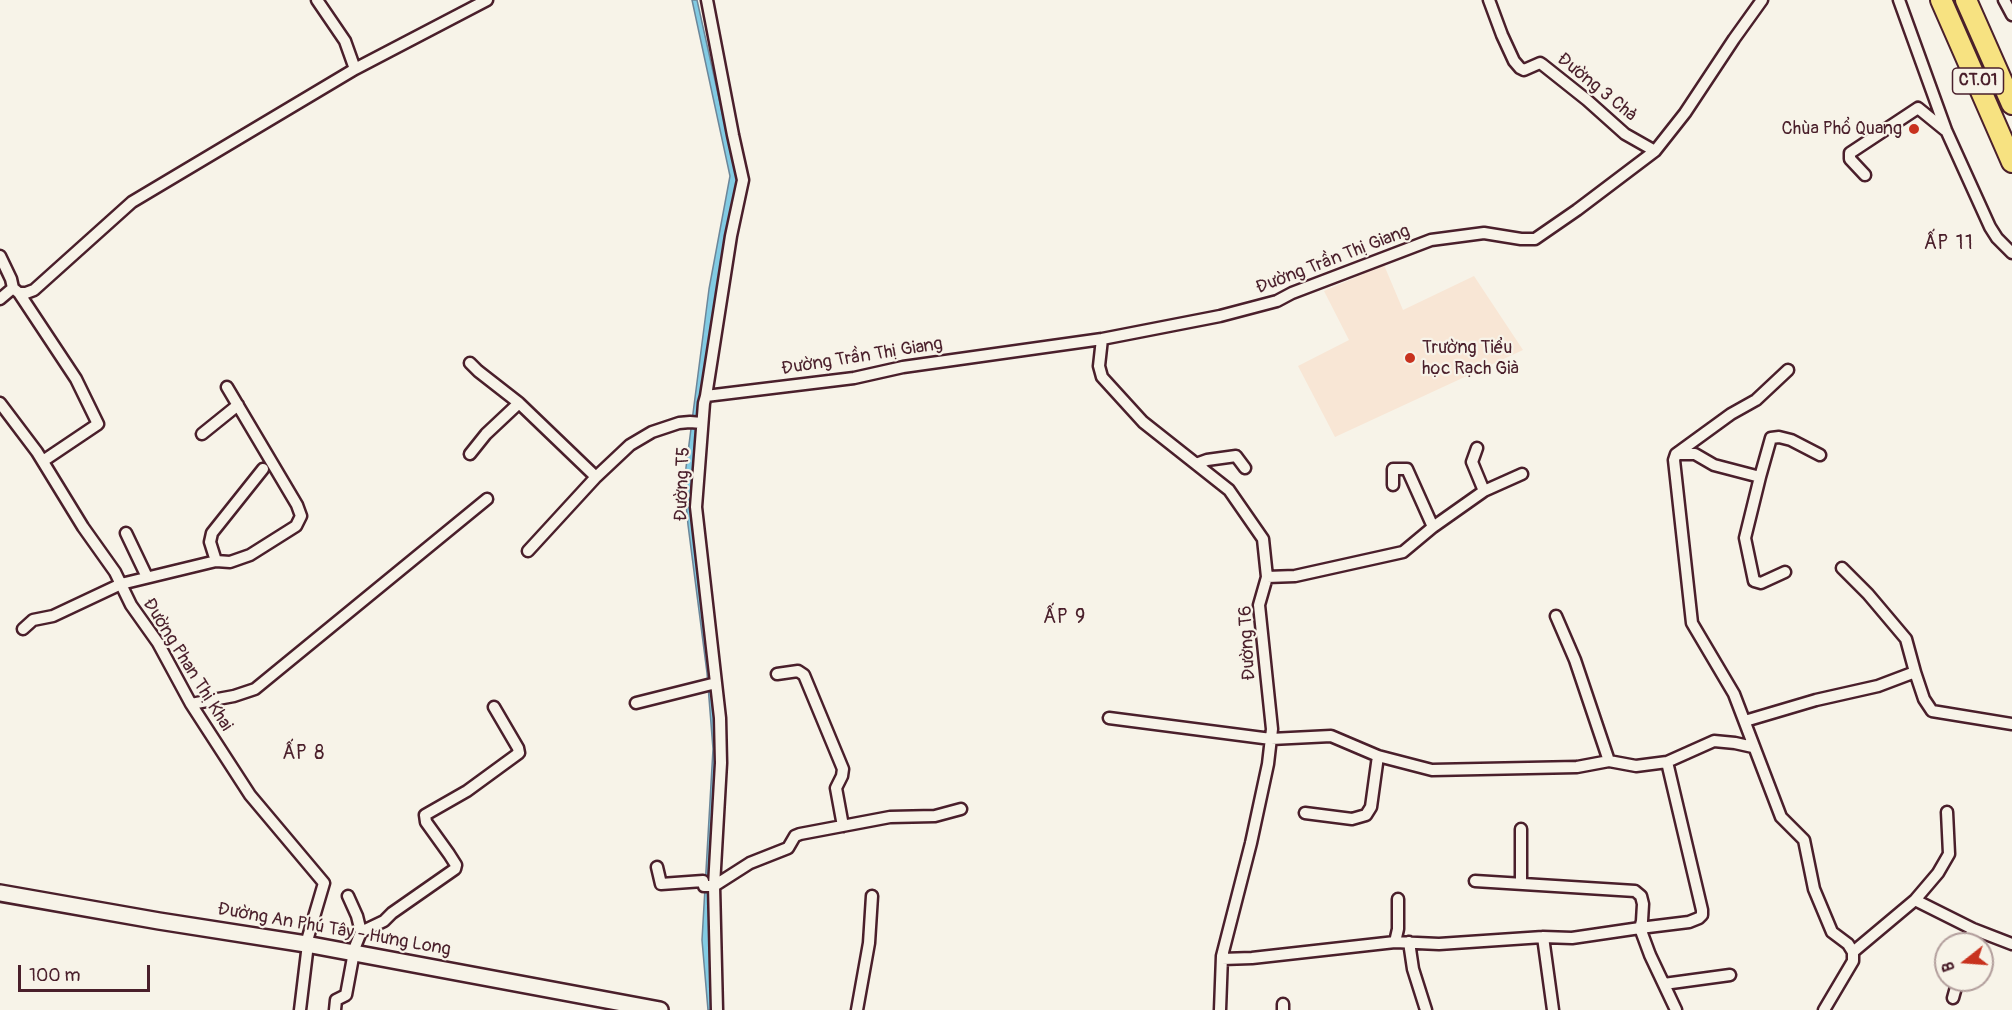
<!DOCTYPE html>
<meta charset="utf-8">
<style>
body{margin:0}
#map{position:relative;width:2012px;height:1010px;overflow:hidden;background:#f7f3e8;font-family:Pangolin,sans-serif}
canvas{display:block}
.north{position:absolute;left:1934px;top:932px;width:60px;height:60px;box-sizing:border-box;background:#f7f3e8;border:2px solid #b29e9c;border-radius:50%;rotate:253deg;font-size:16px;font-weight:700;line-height:24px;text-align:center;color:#4a1f2b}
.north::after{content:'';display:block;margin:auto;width:21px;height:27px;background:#c8321e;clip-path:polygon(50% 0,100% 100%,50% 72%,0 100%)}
.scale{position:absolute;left:18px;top:965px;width:132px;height:27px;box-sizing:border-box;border:3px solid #4a1f2b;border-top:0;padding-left:8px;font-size:18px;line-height:21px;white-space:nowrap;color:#4a1f2b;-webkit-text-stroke:4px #f7f3e8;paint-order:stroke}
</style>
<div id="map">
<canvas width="2012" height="1010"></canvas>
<div class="north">B</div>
<div class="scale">100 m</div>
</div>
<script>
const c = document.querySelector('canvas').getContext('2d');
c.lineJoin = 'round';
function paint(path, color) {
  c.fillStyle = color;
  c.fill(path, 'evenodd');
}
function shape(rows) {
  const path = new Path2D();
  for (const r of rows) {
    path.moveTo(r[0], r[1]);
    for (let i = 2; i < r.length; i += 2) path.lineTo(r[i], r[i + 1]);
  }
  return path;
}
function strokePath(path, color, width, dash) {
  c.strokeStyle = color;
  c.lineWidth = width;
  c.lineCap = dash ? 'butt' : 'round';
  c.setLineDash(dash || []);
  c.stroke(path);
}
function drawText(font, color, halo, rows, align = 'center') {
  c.font = font + ' Pangolin,sans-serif';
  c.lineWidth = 4.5;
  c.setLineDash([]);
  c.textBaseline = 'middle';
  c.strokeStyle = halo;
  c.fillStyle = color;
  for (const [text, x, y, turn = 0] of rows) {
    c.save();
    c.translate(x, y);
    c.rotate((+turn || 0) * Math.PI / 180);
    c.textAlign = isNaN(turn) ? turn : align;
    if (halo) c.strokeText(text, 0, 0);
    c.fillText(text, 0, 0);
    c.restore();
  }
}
paint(shape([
 [1384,265,1403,310,1474,276,1523,350,1335,437,1298,366,1349,340,1324,291]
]), '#f8e6d5');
const water = shape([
 [692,0,697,0,737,179,719,274,704,376,693,480,694,513,718,725,716,1010,708,1010,702,940,713,749,707,673,688,525,684,483,709,289,730,176,692,0]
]);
paint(water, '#82cbe3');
strokePath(water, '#6c8699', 1.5);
const street = shape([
 [317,0,345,41,355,69],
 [707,0,733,135,743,180,731,236,706,396,704,403,696,507,720,718,721,763,714,886,717,1010],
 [1489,0,1502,35,1514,61,1520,68,1524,70,1540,63,1543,65,1587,100,1625,134,1655,151],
 [1899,0,1946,130,1990,227,1997,238,2012,253],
 [2004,0,2012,15],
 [1865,175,1850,159,1850,153,1918,108,1945,130],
 [0,256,11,279,13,288,0,299],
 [13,288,19,293,76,379,98,424,43,461],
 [19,293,26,293,34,290,132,202,355,69,487,0],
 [1102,339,1099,366,1102,377,1143,422,1229,490,1263,539,1267,577,1259,605,1272,729,1268,764,1251,843,1222,956,1220,1010],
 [470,363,478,371,519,403,596,477],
 [1788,370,1756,400,1731,414,1676,454,1674,460,1692,623,1734,694,1781,817,1804,840,1814,889,1832,932,1848,944,1853,952,1853,961,1824,1010],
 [706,396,854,378,903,367,1102,339,1220,316,1277,301,1292,293,1431,240,1484,233,1521,239,1535,239,1577,210,1655,151,1685,113,1734,39,1762,0],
 [0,403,37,452,83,527,115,572,131,605,158,643,191,704,250,795,324,883,306,944],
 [202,434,238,405],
 [1477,448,1472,462,1484,491],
 [470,454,486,434,519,403],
 [1676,454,1695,454,1714,465,1760,477,1771,438,1779,437,1791,440,1820,455],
 [1196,464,1207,460,1236,456,1245,468],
 [1760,477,1745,538,1754,581,1761,583,1785,572],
 [1393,485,1393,469,1407,469,1433,527],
 [126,533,147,577],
 [528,551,596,477,630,445,652,432,679,423,690,422,702,423],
 [216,561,210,542,212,533,263,469],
 [1267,577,1295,576,1403,552,1433,527,1484,491,1522,474],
 [1556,616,1575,660,1609,761],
 [23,629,33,620,53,616,121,584,216,561,230,562,250,555,296,526,301,516,297,505,227,387],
 [1915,672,1924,699,1932,711,2012,724],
 [777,674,798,671,804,675,843,769,842,776,836,788,843,826],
 [636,703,716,683],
 [191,704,234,696,255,689,487,499],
 [1109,718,1271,739,1331,736,1378,756,1432,770,1577,767,1609,761,1636,766,1667,762],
 [1745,721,1816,700,1878,686,1915,672,1906,639,1868,594,1842,568],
 [1305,813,1352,819,1366,815,1371,807,1378,756],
 [1521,829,1521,884],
 [657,867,661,884,703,881,704,886,714,886,750,863,788,848,795,836,800,834,890,817,935,816,961,809],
 [1475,881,1635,891,1641,896,1643,904,1642,921,1640,928,1689,922,1699,918,1702,915,1702,910,1667,762,1714,741,1735,743,1753,747],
 [348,896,357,916,361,932,353,952],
 [1915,900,1938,873,1949,854,1947,812],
 [361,932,384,921,392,913,455,869,456,865,449,854,426,822,425,815,467,791,519,753,518,748,494,707],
 [1543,937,1553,1010],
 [1395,942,1398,929,1398,899],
 [1409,942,1413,969,1426,1010],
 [1968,944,1973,929],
 [1853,952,1915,900,1973,929,2012,944],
 [1222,959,1252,958,1395,942,1439,944,1543,937,1572,938,1640,928,1650,955,1676,1010],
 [1664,984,1730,975],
 [1953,998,1958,980],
 [300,1010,308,944],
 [335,1010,336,1000,346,995,354,952],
 [857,1010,869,943,872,896],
 [1283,1010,1283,1004]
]);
const secondary = shape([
 [0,893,159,921,306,944,660,1010]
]);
const highway = shape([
 [1941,0,2012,162],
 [1966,0,2012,104]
]);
strokePath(street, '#4a1f2b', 15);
strokePath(secondary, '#4a1f2b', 20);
strokePath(highway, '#4a1f2b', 24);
strokePath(street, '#f7f3e8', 10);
strokePath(secondary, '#f7f3e8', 15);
strokePath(highway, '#f7e281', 20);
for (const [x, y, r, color] of [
 [1914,129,6,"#c8321e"],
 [1410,358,6,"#c8321e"]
]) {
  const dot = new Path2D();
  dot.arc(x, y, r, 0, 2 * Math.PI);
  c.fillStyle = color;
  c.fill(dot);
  strokePath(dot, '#f7f3e8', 2);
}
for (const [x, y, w] of [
 [1978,81,51]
]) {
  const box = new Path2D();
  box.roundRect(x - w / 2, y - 13, w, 26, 4.5);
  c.fillStyle = '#f7f3e8';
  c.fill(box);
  strokePath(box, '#4a1f2b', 1.5);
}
drawText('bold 16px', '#4a1f2b', null, [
 ["CT.01",1978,81]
]);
drawText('18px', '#4a1f2b', '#f7f3e8', [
 ["Đường 3 Chả",1597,88,39],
 ["Đường Trần Thị Giang",1333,260,-21],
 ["Đường Trần Thị Giang",862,357,-9],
 ["Đường T5",683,484,-88],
 ["Đường T6",1248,643,-93],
 ["Đường Phan Thị Khai",187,665,58],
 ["Đường An Phú Tây - Hưng Long",334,930,10]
]);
drawText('18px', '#4a1f2b', '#f7f3e8', [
 ["Chùa Phổ Quang",1902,129],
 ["Trường Tiểu",1422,348,"left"],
 ["học Rạch Già",1422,369,"left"]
], 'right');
c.letterSpacing = '1.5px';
drawText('20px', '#4a1f2b', '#f7f3e8', [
 ["ẤP 11",1949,244],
 ["ẤP 9",1065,618],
 ["ẤP 8",304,754]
]);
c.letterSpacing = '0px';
</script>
